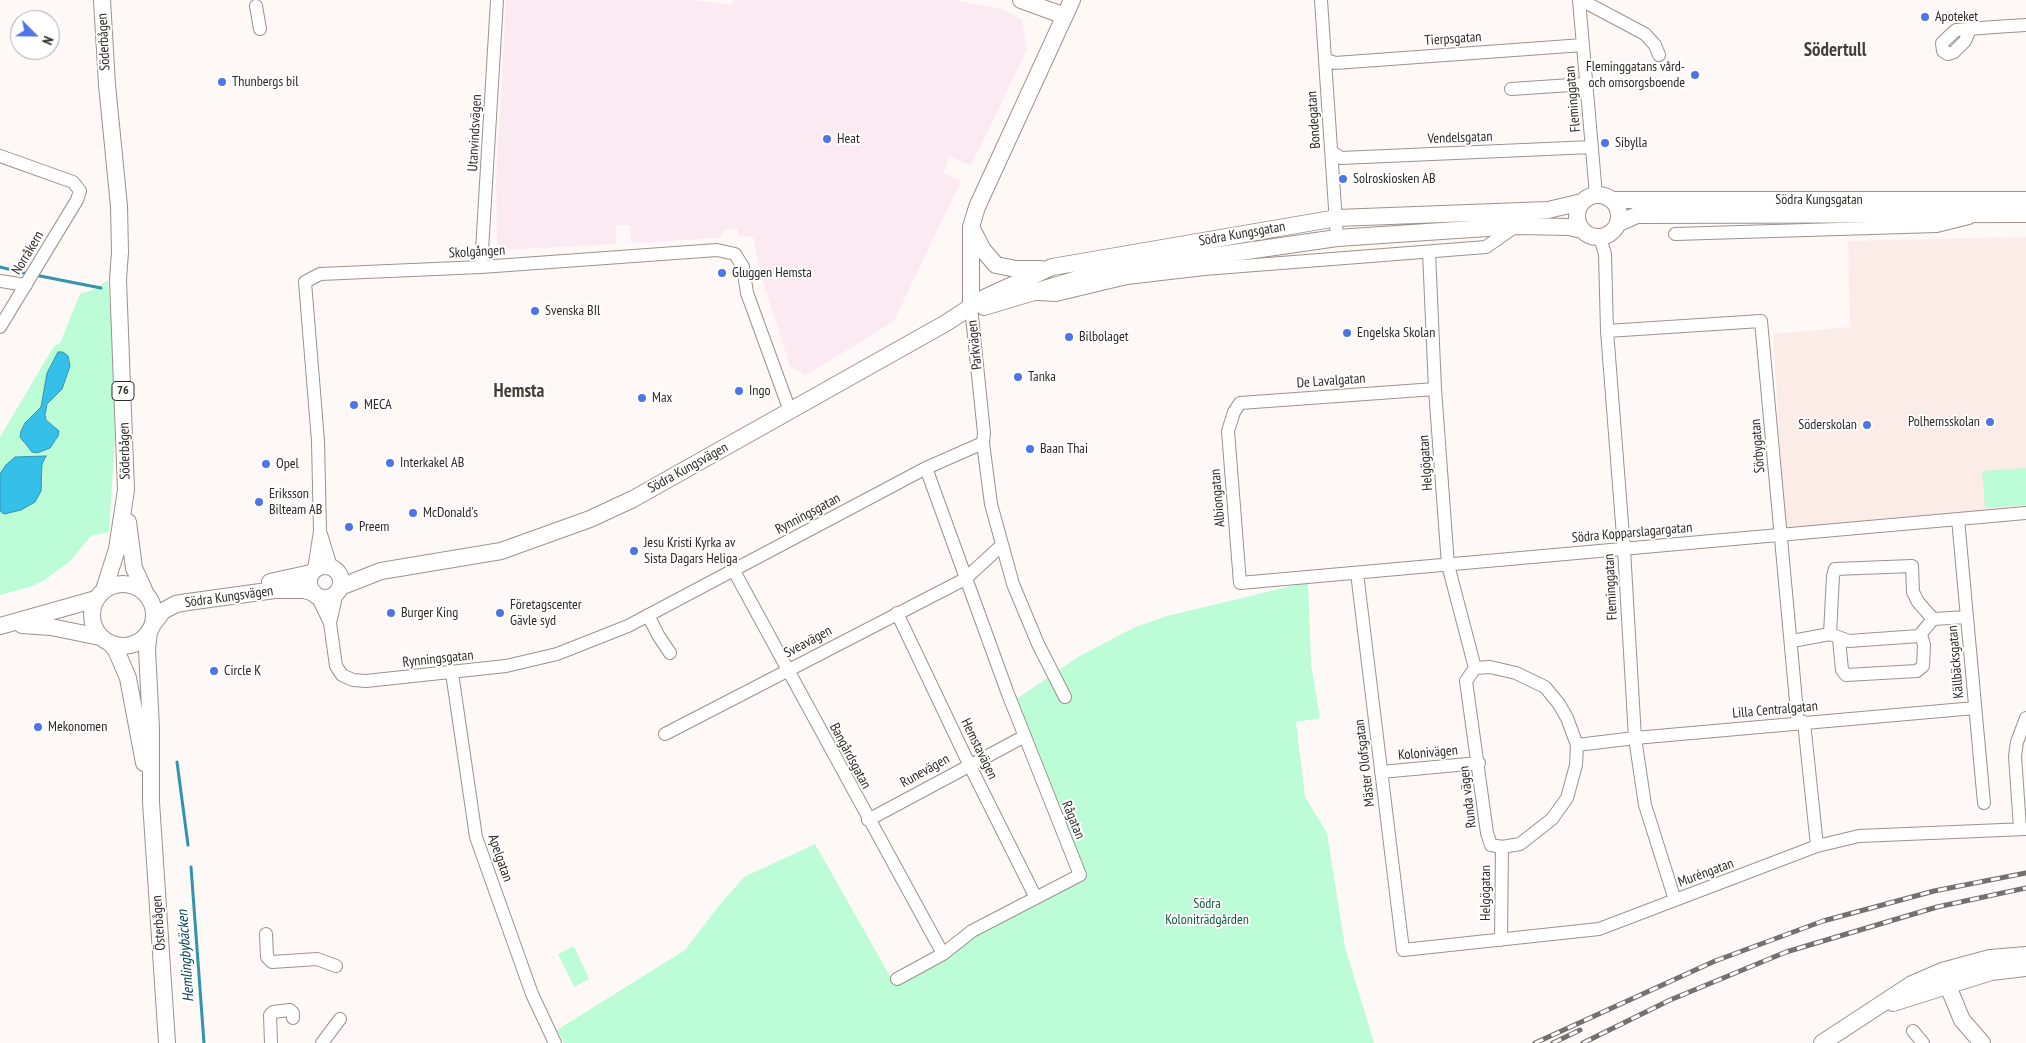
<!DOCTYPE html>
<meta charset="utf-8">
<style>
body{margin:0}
#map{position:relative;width:2026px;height:1043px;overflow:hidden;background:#fef9f6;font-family:"PT Sans Narrow",sans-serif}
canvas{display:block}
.north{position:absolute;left:10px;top:10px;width:50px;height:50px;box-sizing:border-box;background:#fff;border:1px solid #aba9a9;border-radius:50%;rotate:113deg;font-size:14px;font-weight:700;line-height:20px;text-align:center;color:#2e2927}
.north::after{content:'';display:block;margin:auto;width:18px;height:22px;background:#4e74e8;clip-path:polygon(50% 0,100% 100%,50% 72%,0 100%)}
</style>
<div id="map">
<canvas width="2026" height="1043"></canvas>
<div class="north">N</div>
</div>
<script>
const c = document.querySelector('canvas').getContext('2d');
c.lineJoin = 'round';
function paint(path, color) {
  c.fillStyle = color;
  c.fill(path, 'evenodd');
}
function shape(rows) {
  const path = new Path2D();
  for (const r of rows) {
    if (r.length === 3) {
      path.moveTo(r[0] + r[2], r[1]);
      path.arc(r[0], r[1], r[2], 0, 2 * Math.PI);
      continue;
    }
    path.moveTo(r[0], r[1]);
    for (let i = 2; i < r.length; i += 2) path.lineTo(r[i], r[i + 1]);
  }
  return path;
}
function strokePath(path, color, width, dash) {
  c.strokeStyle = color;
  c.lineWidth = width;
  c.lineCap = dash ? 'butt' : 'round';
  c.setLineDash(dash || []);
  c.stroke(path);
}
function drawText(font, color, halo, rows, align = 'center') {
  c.font = font + ' "PT Sans Narrow",sans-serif';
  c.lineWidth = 4;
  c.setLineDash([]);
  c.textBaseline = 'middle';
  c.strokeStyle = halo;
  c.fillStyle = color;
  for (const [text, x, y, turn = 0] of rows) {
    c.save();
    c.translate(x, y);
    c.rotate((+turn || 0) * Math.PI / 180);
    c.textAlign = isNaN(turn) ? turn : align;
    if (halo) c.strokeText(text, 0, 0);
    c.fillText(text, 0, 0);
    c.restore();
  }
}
paint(shape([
 [506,0,695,0,732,5,733,0,954,0,1002,9,1022,20,1027,50,971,166,950,156,943,173,961,181,894,321,805,376,790,366,762,279,753,237,739,236,737,228,724,231,720,238,631,243,629,225,616,225,616,244,502,250,497,244,496,181]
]), '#fceaf3');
paint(shape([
 [2026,237,2026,511,1785,528,1773,334,1850,327,1848,241]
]), '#fcece8');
paint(shape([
 [108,280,117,404,109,532,91,536,70,561,45,580,33,586,0,595,0,511,4,514,43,481,42,464,46,456,15,457,0,474,0,437,54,346,60,343,80,294,95,289],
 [58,352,70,361,62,389,51,399,45,410,46,420,55,427,28,449,20,437,21,431,25,423,41,407,47,373],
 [2026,468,2026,505,1985,508,1982,471],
 [1308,582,1311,664,1320,718,1296,722,1305,797,1327,833,1345,947,1374,1043,564,1043,557,1030,685,950,718,907,744,877,815,844,890,976,1081,877,1012,702,1078,657,1133,628,1167,616],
 [574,946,589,979,574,987,558,954]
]), '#bcfcd6');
const water = shape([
 [58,352,63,352,68,356,70,366,62,389,47,404,45,415,46,420,59,431,58,436,50,448,37,453,32,452,20,437,21,431,25,423,41,407,47,373,58,352],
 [46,456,42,464,41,491,35,502,21,510,4,514,0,511,0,474,6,465,15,457,46,456]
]);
paint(water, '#34c0e8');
strokePath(water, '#3293ae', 1);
strokePath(shape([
 [0,267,28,274],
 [35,275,101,288],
 [177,762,188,845],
 [191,867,204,1043]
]), '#3293ae', 3);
const minor = shape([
 [1321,0,1337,238],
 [1579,0,1596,195],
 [1581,0,1645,34,1655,45,1659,55],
 [256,6,260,29],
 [1970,29,1965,41,1954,52,1948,54,1943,51,1942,43,1956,30,1994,27,2026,25],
 [1325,59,1335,63,1583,45],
 [1511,89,1586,84],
 [1332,152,1341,158,1592,147],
 [0,156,73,182,80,191,77,200,0,327],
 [1675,234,1937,226,1969,218],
 [1600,238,1605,254,1607,331,1624,549,1635,738,1645,805,1675,900],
 [1429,252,1435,389,1448,565,1475,668],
 [481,267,497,0],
 [0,281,26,285],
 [1038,294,1056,295,1127,278,1204,269,1486,247,1516,226],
 [971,307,984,433,983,443,991,504,1013,584,1038,644,1065,697],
 [1607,331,1761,321,1798,723],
 [1435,389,1240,403,1234,412,1228,431,1240,583,2026,513],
 [1958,519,1984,803],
 [321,534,331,567],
 [314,570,320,531,318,441,305,282,320,274,481,267,717,250,735,254,743,267,747,293,790,411],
 [734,571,943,954],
 [1357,573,1403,950,1599,929,1817,846,1859,836,2026,829],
 [316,594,330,623,336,666,342,675,353,680,366,681,506,666,557,654,628,626,926,468,983,443],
 [897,613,969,764,1036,898],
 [648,615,658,635,670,653],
 [330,623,337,592],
 [1830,634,1833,576,1835,569,1912,566,1913,592,1918,602,1933,619],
 [1919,636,1933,619,1967,617],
 [1792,641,1830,634,1849,641,1919,636,1922,638,1924,645,1923,666,1917,671,1846,675,1842,670,1839,639],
 [1490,667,1516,673,1545,687,1559,704,1567,718,1577,745,1576,765,1567,798,1552,819,1520,844,1502,847,1491,845,1487,833,1466,681,1475,668,1490,667],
 [452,673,476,837,532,994,555,1043],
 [1804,722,1817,846],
 [665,734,965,579,1002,545],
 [1577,745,1635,738,1975,708],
 [1381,772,1479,763],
 [868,820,1025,736],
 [2020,828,2015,756,2017,742,2026,718],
 [266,934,267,957,272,962,317,959,336,966],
 [1501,940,1502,847],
 [897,979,943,954,972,931,1080,875,1008,694,926,468],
 [1913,1031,1923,1043],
 [271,1043,270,1015,273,1012,290,1010,293,1013,293,1018],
 [322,1043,340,1019]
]);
const major = shape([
 [102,0,107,85,119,206,120,252,118,280,126,490,117,549,104,590],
 [1021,0,1065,16],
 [1598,216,21],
 [1612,200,2026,200],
 [1619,223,1637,215,2026,214],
 [971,227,983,250,996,265,1016,269,1041,269],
 [971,307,971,227,977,207,1072,0],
 [984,307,1101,272,1337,238,1517,226,1569,227,1582,230],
 [128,522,134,568,145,592],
 [325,582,16],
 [270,582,311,573],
 [123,615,31],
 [340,587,381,571,501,551,590,519,633,499,946,323,986,297,1052,267,1337,218,1548,210,1582,202],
 [153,624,163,611,176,604,188,602,275,590,304,590,314,593],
 [22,625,51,627,100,637],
 [0,626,96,599],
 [149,631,147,649,151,728,151,802,167,1043],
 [110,643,116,650,128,678,144,763],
 [1943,974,1962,1020,1982,1043],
 [1893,1003,1991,972,2026,968],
 [1822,1043,1912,984,1942,971,1990,958,2026,955]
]);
strokePath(minor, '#9d928b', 14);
strokePath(major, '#9d928b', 18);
strokePath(minor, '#fff', 12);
strokePath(major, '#fff', 16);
const rail = shape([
 [1535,1043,1715,961,1823,921,1934,891,2026,873],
 [1553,1043,1580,1030],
 [1583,1043,1670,1000,1786,952,1937,907,2026,888]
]);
strokePath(rail, '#75706e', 5);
strokePath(rail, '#fff', 3, [9]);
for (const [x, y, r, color] of [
 [1925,17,5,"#4e74e8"],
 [1695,75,5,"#4e74e8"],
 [222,82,5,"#4e74e8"],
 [827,139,5,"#4e74e8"],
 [1605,143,5,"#4e74e8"],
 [1343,179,5,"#4e74e8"],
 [722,273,5,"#4e74e8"],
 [535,311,5,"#4e74e8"],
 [1347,333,5,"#4e74e8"],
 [1069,337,5,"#4e74e8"],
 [1018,377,5,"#4e74e8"],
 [739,391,5,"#4e74e8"],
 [642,398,5,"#4e74e8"],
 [354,405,5,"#4e74e8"],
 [1990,422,5,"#4e74e8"],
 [1867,425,5,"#4e74e8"],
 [1030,449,5,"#4e74e8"],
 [390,463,5,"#4e74e8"],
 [266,464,5,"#4e74e8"],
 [259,502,5,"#4e74e8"],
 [413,513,5,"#4e74e8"],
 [349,527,5,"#4e74e8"],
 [634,551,5,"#4e74e8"],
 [391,613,5,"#4e74e8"],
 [500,613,5,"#4e74e8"],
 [214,671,5,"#4e74e8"],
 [38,727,5,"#4e74e8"]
]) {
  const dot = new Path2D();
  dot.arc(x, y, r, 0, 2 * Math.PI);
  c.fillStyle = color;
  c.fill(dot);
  strokePath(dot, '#fff', 2);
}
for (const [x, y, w] of [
 [123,391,22]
]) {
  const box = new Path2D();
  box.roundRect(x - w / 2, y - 9.5, w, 19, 4);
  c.fillStyle = '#fff';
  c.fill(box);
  strokePath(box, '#2e2927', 1);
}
drawText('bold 12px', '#2e2927', null, [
 ["76",123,391]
]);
drawText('14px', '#2e2927', '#fff', [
 ["Apoteket",1935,17],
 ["Fleminggatans vård-",1685,67,"right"],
 ["och omsorgsboende",1685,83,"right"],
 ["Thunbergs bil",232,82],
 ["Heat",837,139],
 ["Sibylla",1615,143],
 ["Solroskiosken AB",1353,179],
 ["Gluggen Hemsta",732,273],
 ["Svenska BIl",545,311],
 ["Engelska Skolan",1357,333],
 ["Bilbolaget",1079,337],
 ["Tanka",1028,377],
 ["Ingo",749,391],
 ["Max",652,398],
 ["MECA",364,405],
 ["Polhemsskolan",1980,422,"right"],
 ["Söderskolan",1857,425,"right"],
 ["Baan Thai",1040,449],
 ["Interkakel AB",400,463],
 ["Opel",276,464],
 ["Eriksson",269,494],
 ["Bilteam AB",269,510],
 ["McDonald's",423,513],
 ["Preem",359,527],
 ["Jesu Kristi Kyrka av",644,543],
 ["Sista Dagars Heliga",644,559],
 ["Företagscenter",510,605],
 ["Gävle syd",510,621],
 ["Burger King",401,613],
 ["Circle K",224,671],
 ["Mekonomen",48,727]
], 'left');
drawText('14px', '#2e2927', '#fff', [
 ["Tierpsgatan",1453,39,-4],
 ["Söderbågen",104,42,-93],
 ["Fleminggatan",1573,99,-95],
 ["Bondegatan",1314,120,-94],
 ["Utanvindsvägen",475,133,-87],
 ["Vendelsgatan",1460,138,-2],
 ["Södra Kungsgatan",1819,200],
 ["Södra Kungsgatan",1242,234,-10],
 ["Skolgången",477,252,-3],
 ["Norråkern",28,253,-59],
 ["Parkvägen",975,345,-96],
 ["De Lavalgatan",1331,381,-4],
 ["Sörbygatan",1758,446,-95],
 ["Söderbågen",125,451,-91],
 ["Helgögatan",1426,463,-94],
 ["Södra Kungsvägen",688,468,-29],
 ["Albiongatan",1218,498,-95],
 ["Rynningsgatan",808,514,-28],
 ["Södra Kopparslagargatan",1632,533,-5],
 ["Fleminggatan",1611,587,-93],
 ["Södra Kungsvägen",229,597,-8],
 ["Sveavägen",808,642,-28],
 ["Rynningsgatan",438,659,-6],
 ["Källbäcksgatan",1956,662,-95],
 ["Lilla Centralgatan",1775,710,-5],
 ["Hemstavägen",979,749,64],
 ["Kolonivägen",1428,753,-5],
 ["Bangårdsgatan",850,756,62],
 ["Mäster Olofsgatan",1365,763,-97],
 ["Runevägen",925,771,-29],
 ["Runda vägen",1468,797,-97],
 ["Rågatan",1073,820,68],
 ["Apelgatan",500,858,71],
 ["Muréngatan",1706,873,-20],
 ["Helgögatan",1486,893,-90],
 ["Österbågen",159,923,-94]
]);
drawText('14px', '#0e5f3c', '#fff', [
 ["Södra",1207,904],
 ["Koloniträdgården",1207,920]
]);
drawText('italic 15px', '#013f50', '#fff', [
 ["Hemlingbybäcken",186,956,-94]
]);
drawText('bold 19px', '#483e38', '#fff', [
 ["Södertull",1835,51],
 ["Hemsta",519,392]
]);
</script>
